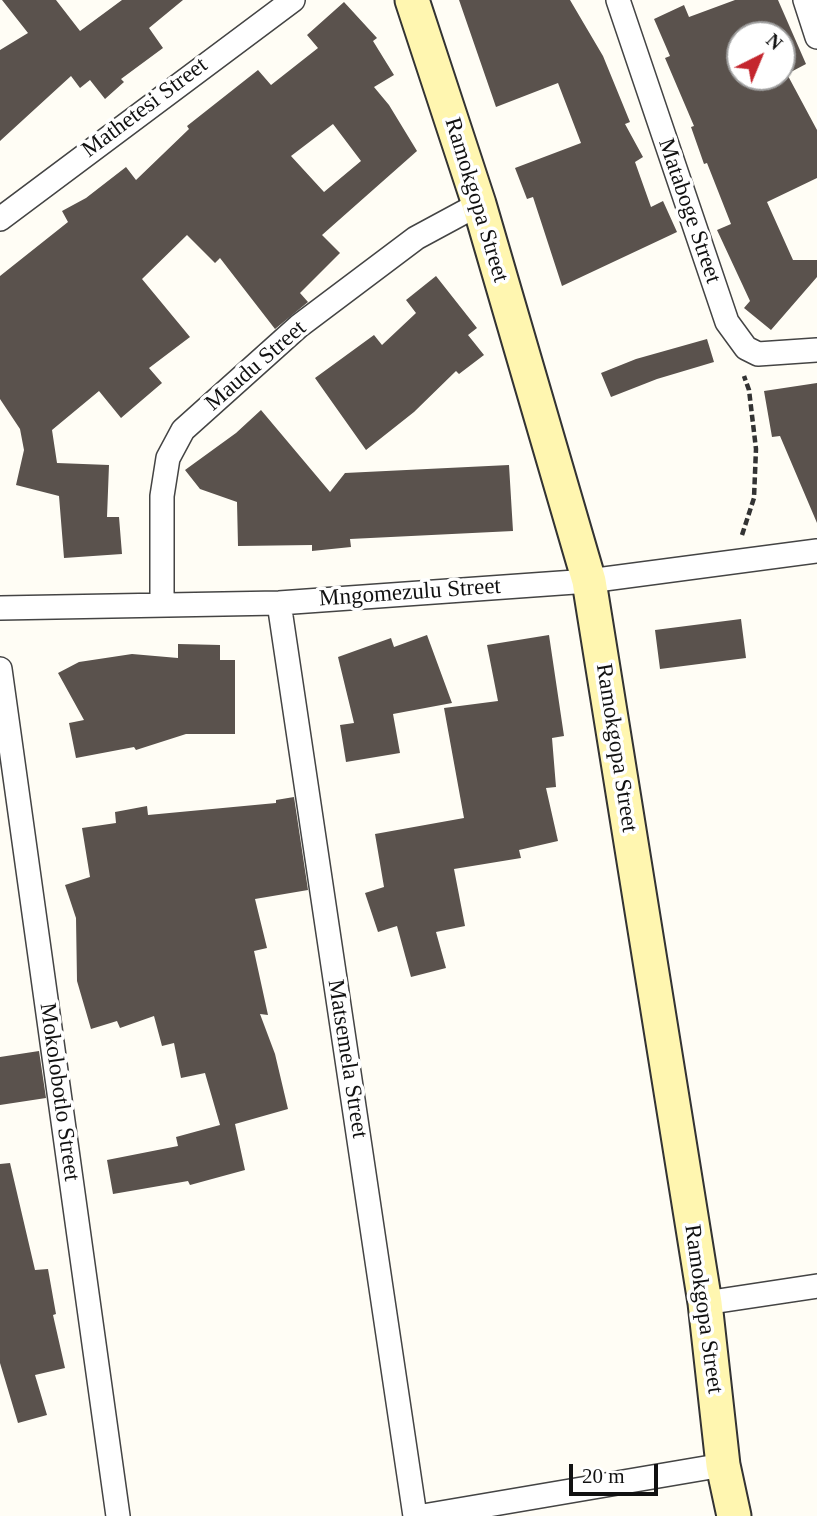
<!DOCTYPE html>
<style>
body{margin:0}
#map{position:relative;width:817px;height:1516px;overflow:hidden;background:#fffdf5;font-family:"Times New Roman",serif}
canvas{display:block}
.north{position:absolute;left:726px;top:21px;width:70px;height:70px;box-sizing:border-box;background:#fff;border:2px solid #a0a0a0;border-radius:50%;rotate:43deg;font-size:19px;font-weight:700;line-height:28px;text-align:center;color:#111}
.north::after{content:'';display:block;margin:auto;width:24px;height:32px;background:#c4262e;clip-path:polygon(50% 0,100% 100%,50% 72%,0 100%)}
.scale{position:absolute;left:569px;top:1464px;width:89px;height:32px;box-sizing:border-box;border:4px solid #111;border-top:0;padding-left:9px;font-size:21px;line-height:24px;white-space:nowrap;color:#111;-webkit-text-stroke:5px #fff;paint-order:stroke}
</style>
<div id="map">
<canvas width="817" height="1516"></canvas>
<div class="north">N</div>
<div class="scale">20 m</div>
</div>
<script>
const c = document.querySelector('canvas').getContext('2d');
c.lineJoin = 'round';
function paint(path, color) {
  c.fillStyle = color;
  c.fill(path, 'evenodd');
}
function shape(rows) {
  const path = new Path2D();
  for (const r of rows) {
    path.moveTo(r[0], r[1]);
    for (let i = 2; i < r.length; i += 2) path.lineTo(r[i], r[i + 1]);
  }
  return path;
}
function strokePath(path, color, width, dash) {
  c.strokeStyle = color;
  c.lineWidth = width;
  c.lineCap = dash ? 'butt' : 'round';
  c.setLineDash(dash || []);
  c.stroke(path);
}
function drawText(font, color, halo, rows, align = 'center') {
  c.font = font + ' "Times New Roman",serif';
  c.lineWidth = 7;
  c.setLineDash([]);
  c.textBaseline = 'middle';
  c.strokeStyle = halo;
  c.fillStyle = color;
  for (const [text, x, y, turn = 0] of rows) {
    c.save();
    c.translate(x, y);
    c.rotate((+turn || 0) * Math.PI / 180);
    c.textAlign = isNaN(turn) ? turn : align;
    if (halo) c.strokeText(text, 0, 0);
    c.fillText(text, 0, 0);
    c.restore();
  }
}
paint(shape([
 [2,0,56,0,80,31,122,0,183,0,149,28,163,48,121,79,124,82,105,99,90,80,80,88,71,76,0,141,0,50,28,33],
 [459,0,570,0,603,56,630,122,625,124,643,157,635,162,651,207,663,201,677,232,562,286,533,197,527,199,515,168,581,143,558,83,496,107],
 [735,0,778,0,806,64,787,74,817,130,817,178,767,202,793,260,817,260,817,277,771,330,744,308,750,301,717,230,731,224,707,163,704,164,691,127,694,126,665,58,670,56,654,19,684,5,689,17],
 [740,35,782,35,782,77,740,77],
 [344,2,377,38,373,41,394,75,374,87,389,105,417,151,322,235,340,253,300,293,308,302,275,329,220,258,215,263,187,235,142,279,190,337,149,368,162,383,121,418,99,391,52,430,57,463,109,465,107,517,119,517,122,554,64,558,59,496,16,485,24,450,20,429,0,399,0,276,68,222,62,211,86,198,126,167,136,180,189,129,187,126,258,70,271,85,318,48,307,35],
 [333,124,361,161,324,192,291,156],
 [436,276,477,328,468,335,484,355,459,374,456,371,414,412,366,450,315,378,374,335,382,345,416,313,406,300],
 [707,339,714,362,657,379,611,397,601,373,636,359],
 [817,383,817,523,780,436,772,437,764,391],
 [261,410,330,492,345,473,509,465,513,531,350,539,351,547,312,551,312,545,238,546,237,502,200,489,185,470,236,433],
 [741,619,746,658,660,669,655,630],
 [427,635,452,703,393,714,400,753,346,762,340,725,354,723,338,657,391,638,394,647],
 [549,635,564,736,552,738,556,787,546,788,558,841,519,850,521,858,454,869,465,926,436,932,446,968,411,977,397,926,378,932,365,893,384,887,375,834,464,818,444,708,498,701,487,645],
 [178,644,220,645,220,660,235,660,235,734,186,734,136,750,134,747,76,758,69,723,84,720,58,673,79,662,132,654,178,658],
 [294,797,308,890,255,899,267,948,254,951,268,1015,260,1014,275,1054,288,1109,235,1124,245,1170,190,1185,188,1181,113,1194,107,1160,178,1146,176,1137,220,1125,205,1073,181,1078,174,1043,162,1046,154,1016,120,1028,117,1021,91,1029,77,981,76,918,65,885,90,877,82,828,116,823,115,812,147,806,148,815,276,803,276,800],
 [39,1051,46,1098,0,1105,0,1057],
 [10,1163,35,1270,48,1269,56,1314,53,1315,65,1368,35,1375,47,1415,18,1423,0,1363,0,1164]
]), '#5a524d');
const street = shape([
 [618,0,727,322,746,348,758,354,817,350],
 [805,0,817,37],
 [0,219,293,0],
 [279,603,415,1516],
 [162,605,162,496,168,458,183,430,299,326,416,238,479,204],
 [0,608,279,603,589,581,817,551],
 [0,669,118,1516],
 [705,1303,817,1286],
 [423,1516,723,1465]
]);
const secondary = shape([
 [412,0,479,204,589,581,705,1303,723,1465,734,1516]
]);
strokePath(street, '#444', 26);
strokePath(secondary, '#333', 37);
strokePath(shape([
 [742,535,754,498,756,449,749,390,744,376]
]), '#333', 4.5, [7, 3.5]);
strokePath(street, '#fff', 23);
strokePath(secondary, '#fff6b0', 33);
drawText('23px', '#111', '#fff', [
 ["Mathetesi Street",145,108,-37],
 ["Ramokgopa Street",476,200,73],
 ["Mataboge Street",689,211,71],
 ["Maudu Street",256,366,-41],
 ["Mngomezulu Street",410,593,-4],
 ["Ramokgopa Street",616,748,81],
 ["Matsemela Street",347,1059,81],
 ["Mokolobotlo Street",59,1092,82],
 ["Ramokgopa Street",703,1309,82]
]);
</script>
